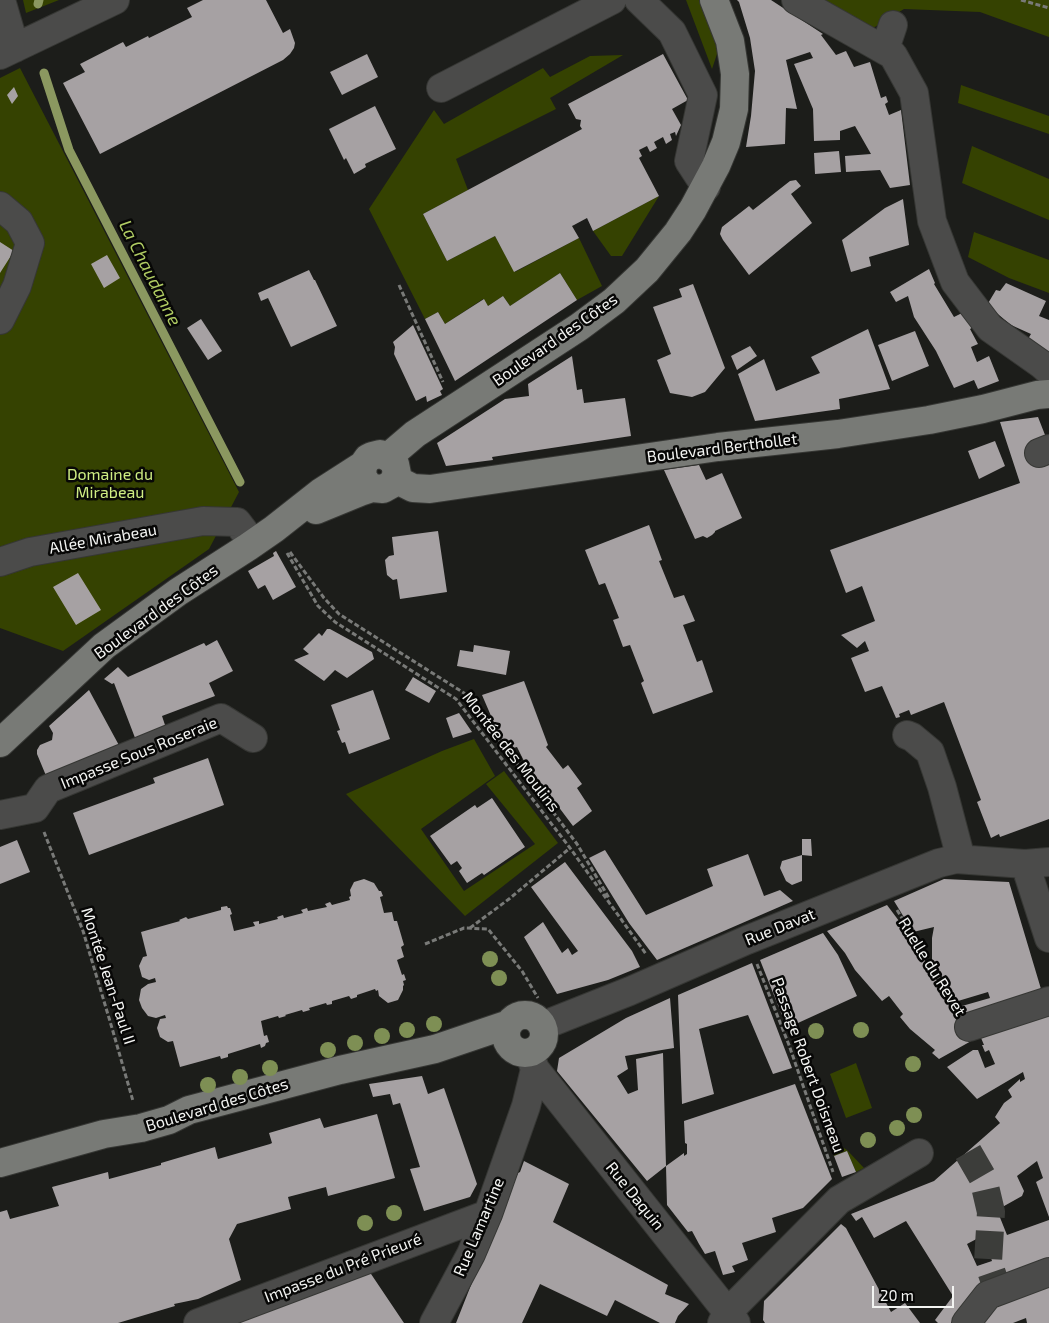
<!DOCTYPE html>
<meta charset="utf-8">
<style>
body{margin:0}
#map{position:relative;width:1049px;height:1323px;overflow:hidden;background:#1c1d1a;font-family:"Exo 2",sans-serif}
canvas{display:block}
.scale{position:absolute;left:872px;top:1286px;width:82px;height:22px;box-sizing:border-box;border:2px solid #f3f4f2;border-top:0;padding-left:6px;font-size:15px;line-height:18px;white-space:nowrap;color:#f3f4f2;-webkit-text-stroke:4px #070706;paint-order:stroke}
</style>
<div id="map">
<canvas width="1049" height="1323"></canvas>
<div class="scale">20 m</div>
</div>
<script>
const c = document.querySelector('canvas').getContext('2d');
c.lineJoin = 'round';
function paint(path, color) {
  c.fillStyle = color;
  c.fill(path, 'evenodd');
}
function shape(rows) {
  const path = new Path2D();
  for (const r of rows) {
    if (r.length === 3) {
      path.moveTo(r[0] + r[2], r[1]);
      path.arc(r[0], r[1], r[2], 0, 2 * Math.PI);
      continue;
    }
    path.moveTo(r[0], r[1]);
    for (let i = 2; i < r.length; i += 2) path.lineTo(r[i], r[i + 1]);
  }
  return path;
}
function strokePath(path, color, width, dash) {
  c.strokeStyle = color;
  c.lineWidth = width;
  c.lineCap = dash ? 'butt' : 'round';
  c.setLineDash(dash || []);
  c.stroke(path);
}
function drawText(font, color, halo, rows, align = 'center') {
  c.font = font + ' "Exo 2",sans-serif';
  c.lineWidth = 5;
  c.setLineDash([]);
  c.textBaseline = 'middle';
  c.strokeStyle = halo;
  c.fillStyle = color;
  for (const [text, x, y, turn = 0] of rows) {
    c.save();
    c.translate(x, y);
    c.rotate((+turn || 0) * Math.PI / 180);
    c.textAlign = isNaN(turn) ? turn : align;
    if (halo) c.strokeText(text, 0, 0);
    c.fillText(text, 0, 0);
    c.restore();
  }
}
paint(shape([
 [23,0,59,0,26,13],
 [686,0,702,0,704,4,718,51,712,69],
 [815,0,1049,0,1049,37,980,12,904,9,870,30],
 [623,55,550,98,556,109,456,159,468,190,423,214,447,261,495,236,515,272,579,238,602,286,577,300,560,273,510,306,503,296,488,306,483,299,445,324,438,312,425,319,369,209,434,110,444,124,543,68,550,77,590,56],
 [20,68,239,492,209,549,63,651,0,628,0,78],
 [961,85,1049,116,1049,134,958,103],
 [972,146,1049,179,1049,220,962,183],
 [659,196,622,256,611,256,593,231],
 [974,232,1049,260,1049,293,1009,278,968,257],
 [474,739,495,776,421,829,464,891,535,844,486,784,504,771,558,843,465,916,346,794,442,751],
 [856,1063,872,1108,846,1118,830,1074],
 [827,1137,847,1150,864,1168,856,1172,847,1151,834,1156]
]), '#354201');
strokePath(shape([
 [38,4,39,0],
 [44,73,69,150,240,482]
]), '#8b9860', 9);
paint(shape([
 [203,0,266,0,283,33,290,29,295,43,294,48,290,54,283,60,100,154,63,83,85,72,80,64,123,42,126,47,148,36,149,38,192,17,187,8],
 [737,0,771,0,823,34,821,35,836,55,846,51,854,67,870,62,881,98,886,96,888,102,885,104,889,115,901,110,910,185,890,188,880,170,846,172,845,156,871,154,855,126,840,131,840,140,814,141,813,109,794,64,813,58,810,52,786,60,797,109,786,108,785,144,746,147,751,116,755,71,750,38,739,2],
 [367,54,378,77,342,95,330,72],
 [663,54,688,100,672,109,681,125,676,136,675,132,670,134,672,140,666,144,663,137,654,142,657,148,650,152,647,146,639,150,642,156,639,158,659,196,593,231,587,218,574,225,572,226,579,238,514,272,495,236,447,261,423,214,582,129,580,126,581,120,576,119,568,104],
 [14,87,18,96,12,104,7,95],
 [375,106,396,149,365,164,366,167,354,174,346,158,344,160,329,129],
 [839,151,841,172,815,174,814,153],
 [796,180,801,186,791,194,812,223,749,275,723,240,720,234,722,227,749,206,753,210,790,181],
 [903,199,909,245,869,257,871,266,851,272,842,240,885,208],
 [0,242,14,251,0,273],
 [107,255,120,278,104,288,91,264],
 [929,269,935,283,934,284,954,317,964,312,975,326,970,329,978,344,971,347,977,362,989,356,999,381,978,389,974,380,954,388,936,351,914,317,908,296,896,302,890,292],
 [309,270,314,280,315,280,337,326,291,347,268,298,261,301,258,293],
 [560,273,577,300,455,381,425,319,438,312,445,324,484,299,488,306,503,296,510,306],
 [1006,283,1046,301,1039,316,1049,320,1049,353,1028,339,1031,334,1011,325,987,305,996,290,1000,291],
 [693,284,725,368,705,392,692,397,670,393,657,360,671,354,653,307,682,297,679,289],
 [201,319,222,351,208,360,187,328],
 [413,325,443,389,440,391,442,395,427,402,426,396,416,401,394,354,395,347,393,342],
 [868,329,890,389,839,399,840,409,755,421,738,374,764,359,776,391,820,373,811,357],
 [915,331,929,366,892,381,878,345],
 [750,346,757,356,737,370,731,356],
 [572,356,577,390,582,389,584,403,625,398,631,436,492,457,493,460,446,466,437,443,505,399,529,396,528,384],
 [1038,417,1047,440,1049,455,1049,819,1000,837,999,834,991,838,977,802,981,800,944,702,911,715,909,710,899,714,900,717,896,718,882,686,865,692,851,658,869,651,865,641,857,648,841,635,875,621,862,586,846,593,830,550,1020,483,1000,422],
 [995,441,1005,466,979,479,968,451],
 [699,465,706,480,722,473,742,518,715,531,715,532,712,535,707,538,703,536,695,539,664,470],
 [649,525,662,560,659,561,674,598,684,595,695,621,683,625,697,662,702,660,713,692,653,714,641,683,644,681,630,645,623,647,613,620,619,618,605,583,599,585,585,550],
 [438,531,447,592,400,599,397,579,393,580,387,575,385,560,389,556,394,555,392,537],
 [276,551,296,587,273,600,265,585,258,589,248,571,274,556,273,553],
 [78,573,101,610,76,625,53,587],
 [327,629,330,629,372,652,374,659,347,678,335,670,324,681,294,660,309,654,303,649,319,633,322,636],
 [217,640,233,671,209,683,215,696,162,716,167,731,137,743,114,683,112,684,104,679,118,667,128,677,204,643,206,646],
 [474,645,510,651,506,675,457,666,460,650,473,652],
 [413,677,436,691,429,703,405,690],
 [524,681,548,745,546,747,563,769,568,765,582,784,577,788,592,811,573,826,524,761,517,747,513,748,512,743,504,746,482,695],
 [89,690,121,749,47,778,37,754,37,750,40,745,52,740,53,733,49,726],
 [373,690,390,739,349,754,345,742,342,743,337,731,340,730,331,705],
 [459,713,472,732,453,738,446,718],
 [208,758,224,805,89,855,73,813,155,783,153,778],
 [492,798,525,847,484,875,482,873,467,883,459,871,462,868,457,861,451,865,430,836,475,805,477,808],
 [802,839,811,839,812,856,802,855,802,881,792,885,786,881,780,868,782,861,802,855],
 [17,840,30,872,0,884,0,847],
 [605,850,646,915,713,886,707,869,748,854,764,896,780,890,793,901,657,960,629,923,589,858],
 [565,862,632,951,640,967,608,980,557,994,524,937,543,922,562,953,568,948,572,955,578,951,531,887],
 [364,879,374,883,379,891,381,891,383,896,380,897,384,913,392,912,394,921,397,921,404,945,401,947,404,957,397,960,402,975,404,974,406,980,403,981,404,985,403,986,403,990,398,1000,388,1003,379,996,378,990,376,991,375,989,357,995,357,997,351,999,349,996,332,1001,332,1004,327,1005,326,1003,309,1008,310,1010,303,1012,302,1010,285,1015,286,1016,279,1018,278,1016,261,1021,264,1036,267,1035,269,1042,266,1043,265,1046,261,1048,260,1044,228,1054,228,1057,221,1059,220,1056,180,1067,173,1041,168,1042,160,1037,157,1028,160,1019,166,1018,165,1015,156,1018,148,1016,142,1008,139,1000,141,989,148,984,156,982,155,978,149,980,142,977,139,966,143,957,147,956,141,932,180,921,179,920,186,917,188,919,221,910,221,907,227,906,228,908,230,908,232,914,230,915,234,931,255,926,253,922,259,921,259,924,278,919,277,917,283,915,284,918,303,913,301,910,307,908,308,911,327,907,325,904,330,902,332,905,350,900,349,897,351,896,350,890,354,882],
 [944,879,1009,882,1044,999,971,1021,962,1006,990,998,988,992,958,1001,932,961,932,938,934,927,913,932,894,901],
 [887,905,908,933,973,1040,939,1059,932,1053,935,1050,910,1029,900,1017,903,1014,889,996,882,1001,855,970,845,953,827,931],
 [823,933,838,955,857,996,787,1028,760,960],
 [752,963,792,1068,773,1074,748,1015,699,1029,714,1094,682,1104,678,995],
 [670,998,674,1048,625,1056,628,1069,617,1076,628,1094,638,1090,636,1059,663,1053,666,1166,647,1181,557,1071,559,1058,626,1018],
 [1049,1014,1049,1217,1036,1182,1043,1178,1037,1161,1017,1176,1024,1191,1022,1196,997,1210,1007,1235,1049,1220,1049,1265,964,1323,938,1323,935,1320,953,1296,906,1221,874,1238,862,1217,856,1221,851,1214,934,1181,1000,1123,995,1117,1004,1103,1012,1097,1008,1090,1020,1079,1020,1082,1025,1079,1023,1072,977,1099,947,1067,973,1050,978,1050,985,1068,995,1064,989,1050,985,1052,982,1045,984,1045,979,1033],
 [984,1235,992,1261,977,1266,967,1244],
 [422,1076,428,1094,444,1088,477,1184,470,1197,424,1211,410,1169,420,1167,400,1103,393,1105,390,1094,373,1097,369,1084],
 [795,1084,832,1179,803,1208,772,1218,776,1232,742,1243,748,1260,732,1266,735,1272,723,1275,715,1251,705,1254,699,1244,692,1231,688,1232,667,1205,666,1166,684,1153,684,1156,687,1154,687,1144,685,1143,684,1121],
 [377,1114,395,1178,328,1196,326,1187,288,1197,291,1209,237,1224,229,1239,241,1280,198,1299,174,1304,175,1306,118,1323,0,1323,0,1212,7,1210,10,1219,59,1206,52,1187,108,1172,109,1179,161,1165,161,1163,215,1147,218,1159,270,1144,272,1143,269,1133,320,1118,324,1128],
 [847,1151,856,1172,842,1177,834,1156],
 [524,1161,569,1184,553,1222,668,1285,665,1294,689,1304,678,1316,675,1323,660,1323,615,1300,607,1316,540,1284,522,1323,456,1323,492,1232,518,1173,520,1172],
 [841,1224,846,1228,891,1312,905,1303,920,1323,765,1323,763,1320,764,1301],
 [367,1268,404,1323,223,1323],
 [1049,1278,1049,1323,1027,1323,1026,1318,1013,1323,981,1323,978,1311]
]), '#a6a1a3');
strokePath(shape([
 [968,1152,983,1178,991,1212,988,1262,998,1291]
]), '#3c3d3a', 28, [28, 14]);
const minor = shape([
 [1,0,15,48],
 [639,0,672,32,703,95,689,161,706,187],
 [796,0,893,55,914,93,932,221,955,282,990,328,1041,364,1049,371],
 [885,49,893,25],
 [0,55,115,0],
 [441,88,612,0],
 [0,206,19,222,30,243,17,286,0,320],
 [1039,453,1049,449],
 [0,562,30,552,203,521,237,522,253,543],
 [907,735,912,737,930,752,942,787,961,859],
 [0,815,35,808,48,789,221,718,253,738],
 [1025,864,1049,938],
 [542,1026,630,991,747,940,939,863,956,859,1025,864,1049,862],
 [969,1027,1049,1001],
 [535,1069,736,1323],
 [198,1323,488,1214],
 [434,1323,471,1254,488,1214,526,1106,535,1069,531,1058],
 [722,1323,727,1313,839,1200,919,1153],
 [966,1323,988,1295,1049,1272]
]);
const major = shape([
 [388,457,415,434,579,327,614,301,647,270,678,232,693,209,716,166,726,142,734,109,735,74,730,41,714,0],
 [395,479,413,488,430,489,718,447,838,434,929,420,983,409,1037,395,1049,394],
 [316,510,360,492,372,488,383,489,392,484,397,474,395,464,392,460,384,455,380,454,372,456,368,458,363,465,362,476,368,485,372,488],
 [0,743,104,646,178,592,248,547,274,529,321,492,363,465],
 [525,1034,19],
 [0,1163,104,1134,141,1128,169,1120,189,1110,340,1070,435,1049,509,1024]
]);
strokePath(minor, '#363734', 30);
strokePath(major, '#363734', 30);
strokePath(shape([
 [1021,0,1049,8],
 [399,285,443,382],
 [290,552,324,598,339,614,464,693,577,844,609,898],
 [287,553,318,606,335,622,456,699,570,848,646,954],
 [44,832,83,931,112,1028,133,1101],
 [897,910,955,1005],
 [470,928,509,899,570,848],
 [425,944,464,928,488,929,522,971,538,998],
 [757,964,789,1045,833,1172]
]), '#797a78', 3, [5, 2.5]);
strokePath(minor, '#4b4b4a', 28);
strokePath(major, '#787a76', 28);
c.fillStyle = '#7e8f54';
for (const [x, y] of [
 [490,959],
 [499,978],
 [434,1024],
 [407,1030],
 [861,1030],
 [816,1031],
 [382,1036],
 [355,1043],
 [328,1050],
 [913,1064],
 [270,1068],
 [240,1077],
 [208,1085],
 [914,1115],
 [897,1128],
 [868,1140],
 [394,1213],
 [365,1223]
]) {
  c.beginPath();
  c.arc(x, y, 8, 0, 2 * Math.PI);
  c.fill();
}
drawText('16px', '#f3f4f2', '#070706', [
 ["Boulevard des Côtes",555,340,-35],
 ["Boulevard Berthollet",722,448,-7],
 ["Allée Mirabeau",103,539,-10],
 ["Boulevard des Côtes",156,612,-36],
 ["Montée des Moulins",511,752,52],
 ["Impasse Sous Roseraie",139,753,-22],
 ["Rue Davat",780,927,-22],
 ["Ruelle du Revet",932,967,58],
 ["Montée Jean-Paul II",108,976,72],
 ["Passage Robert Doisneau",808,1065,70],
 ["Boulevard des Côtes",217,1105,-17],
 ["Rue Daquin",635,1196,51],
 ["Rue Lamartine",479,1227,-67],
 ["Impasse du Pré Prieuré",343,1268,-21]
]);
drawText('16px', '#cfed83', '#070706', [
 ["Domaine du",110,475],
 ["Mirabeau",110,493]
]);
drawText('italic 18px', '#b0cc63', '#070706', [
 ["La Chaudanne",150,273,63]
]);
</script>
